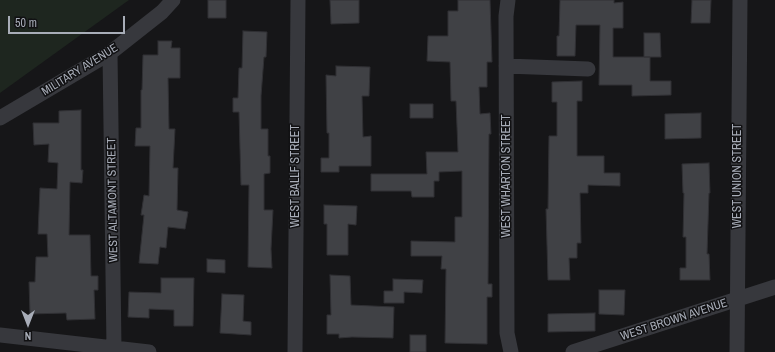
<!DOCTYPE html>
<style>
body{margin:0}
#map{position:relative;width:775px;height:352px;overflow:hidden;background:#161618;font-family:"Archivo Narrow",sans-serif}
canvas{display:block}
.north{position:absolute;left:8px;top:304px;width:40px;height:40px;-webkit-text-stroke:3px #111113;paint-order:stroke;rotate:180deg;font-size:11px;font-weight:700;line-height:16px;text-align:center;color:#a8adb8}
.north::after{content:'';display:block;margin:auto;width:14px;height:18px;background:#a8adb8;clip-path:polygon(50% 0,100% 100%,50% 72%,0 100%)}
.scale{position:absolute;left:8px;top:16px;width:117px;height:18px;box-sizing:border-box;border:2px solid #a8adb8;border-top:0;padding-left:5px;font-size:12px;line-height:14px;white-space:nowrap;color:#a8adb8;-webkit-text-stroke:3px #111113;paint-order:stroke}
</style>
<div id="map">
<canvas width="775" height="352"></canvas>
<div class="north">N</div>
<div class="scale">50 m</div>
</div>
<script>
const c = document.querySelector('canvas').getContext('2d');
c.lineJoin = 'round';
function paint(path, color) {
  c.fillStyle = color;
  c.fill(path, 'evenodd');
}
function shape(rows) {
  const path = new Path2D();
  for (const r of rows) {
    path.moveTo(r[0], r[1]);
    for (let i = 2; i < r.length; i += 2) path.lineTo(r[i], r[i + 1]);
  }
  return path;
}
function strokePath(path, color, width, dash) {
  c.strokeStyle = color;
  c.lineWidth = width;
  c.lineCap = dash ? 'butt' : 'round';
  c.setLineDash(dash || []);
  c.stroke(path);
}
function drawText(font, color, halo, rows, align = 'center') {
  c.font = font + ' "Archivo Narrow",sans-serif';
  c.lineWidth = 3;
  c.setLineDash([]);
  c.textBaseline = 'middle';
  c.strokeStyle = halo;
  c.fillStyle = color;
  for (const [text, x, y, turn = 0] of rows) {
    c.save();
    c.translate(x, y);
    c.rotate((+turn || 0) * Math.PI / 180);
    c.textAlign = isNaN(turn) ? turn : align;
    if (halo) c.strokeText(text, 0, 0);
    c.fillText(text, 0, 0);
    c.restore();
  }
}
paint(shape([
 [0,0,129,0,0,93]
]), '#1e261f');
const building = shape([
 [208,0,226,0,226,18,208,18,208,0],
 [330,0,359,0,359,23,331,24,330,0],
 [458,0,490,0,492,62,487,62,487,87,479,87,480,114,490,113,491,134,489,134,488,284,492,284,492,297,487,297,487,344,445,343,446,269,441,269,442,256,411,256,411,241,455,242,455,217,462,217,462,171,439,172,439,181,434,181,434,197,412,197,411,191,371,191,371,174,427,174,426,152,458,152,456,101,451,101,450,62,427,61,428,36,448,36,448,11,458,11,458,0],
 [560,0,614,0,614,3,623,2,623,28,613,28,613,57,650,57,650,81,671,81,671,95,632,96,632,85,599,85,600,25,576,25,575,56,557,56,557,36,559,36,560,0],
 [692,0,711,0,710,23,691,23,692,0],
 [243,31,267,32,266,57,264,57,261,96,261,129,268,129,268,156,270,156,270,173,264,174,264,210,273,210,271,249,272,268,248,267,249,185,241,185,239,112,233,112,233,98,238,98,239,68,242,68,243,31],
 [644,33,660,33,661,57,644,57,644,33],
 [158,41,172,41,171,48,180,48,180,78,168,78,169,129,175,129,173,168,178,168,177,210,188,212,185,229,168,227,166,248,160,247,158,264,139,263,144,215,141,215,144,195,149,196,150,146,135,146,136,128,141,128,141,90,142,90,143,55,158,55,158,41],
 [336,66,370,67,369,96,362,96,363,137,371,136,371,166,339,166,339,172,321,172,321,158,329,158,329,133,327,133,326,75,336,76,336,66],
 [582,81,582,101,577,101,577,156,604,156,604,173,620,173,620,186,588,185,588,193,580,193,581,243,577,243,577,258,569,258,570,280,548,280,546,209,548,209,549,136,557,136,557,102,552,102,552,82,582,81],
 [410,104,433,104,433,118,410,118,410,104],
 [81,110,81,170,83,170,82,183,70,182,69,235,90,235,91,276,98,276,98,290,94,290,95,319,67,320,66,313,30,314,29,282,35,282,36,257,48,257,47,234,38,234,40,188,57,189,58,163,48,162,49,144,34,145,33,123,59,123,59,111,81,110],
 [701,113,701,138,665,139,665,114,701,113],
 [709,163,710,193,709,193,707,254,709,254,710,280,680,280,680,268,686,268,686,237,683,237,684,193,683,193,682,164,709,163],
 [324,205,357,206,356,225,348,224,348,255,327,255,327,224,324,224,324,205],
 [207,259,225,260,225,273,207,272,207,259],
 [330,275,350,276,351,305,394,307,393,338,352,337,339,338,339,334,327,334,327,315,331,315,330,275],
 [161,278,194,278,193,326,174,326,174,310,149,309,149,318,128,317,129,292,161,293,161,278],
 [393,279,423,280,422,293,404,292,404,303,384,303,384,291,393,291,393,279],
 [599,290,625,290,624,315,599,314,599,290],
 [222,294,244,295,243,321,251,322,251,335,220,333,222,294],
 [595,313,595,331,548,332,548,314,595,313],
 [410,335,426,335,426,352,410,352,410,335]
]);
paint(building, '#404145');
strokePath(building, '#303034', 1);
strokePath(shape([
 [508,0,506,16,507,333,511,352],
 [110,53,114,348],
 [506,66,588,69],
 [0,118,110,53,162,12,173,0],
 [0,335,149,352],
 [295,352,298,0],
 [573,352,775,287],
 [737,352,740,0]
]), '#37383d', 15);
drawText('12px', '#a8adb8', '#111113', [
 ["MILITARY AVENUE",80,70,-32],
 ["WEST BALLF STREET",296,176,-90],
 ["WEST WHARTON STREET",507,176,-90],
 ["WEST UNION STREET",738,176,-90],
 ["WEST ALTAMONT STREET",113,200,-91],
 ["WEST BROWN AVENUE",674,320,-18]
]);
</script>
